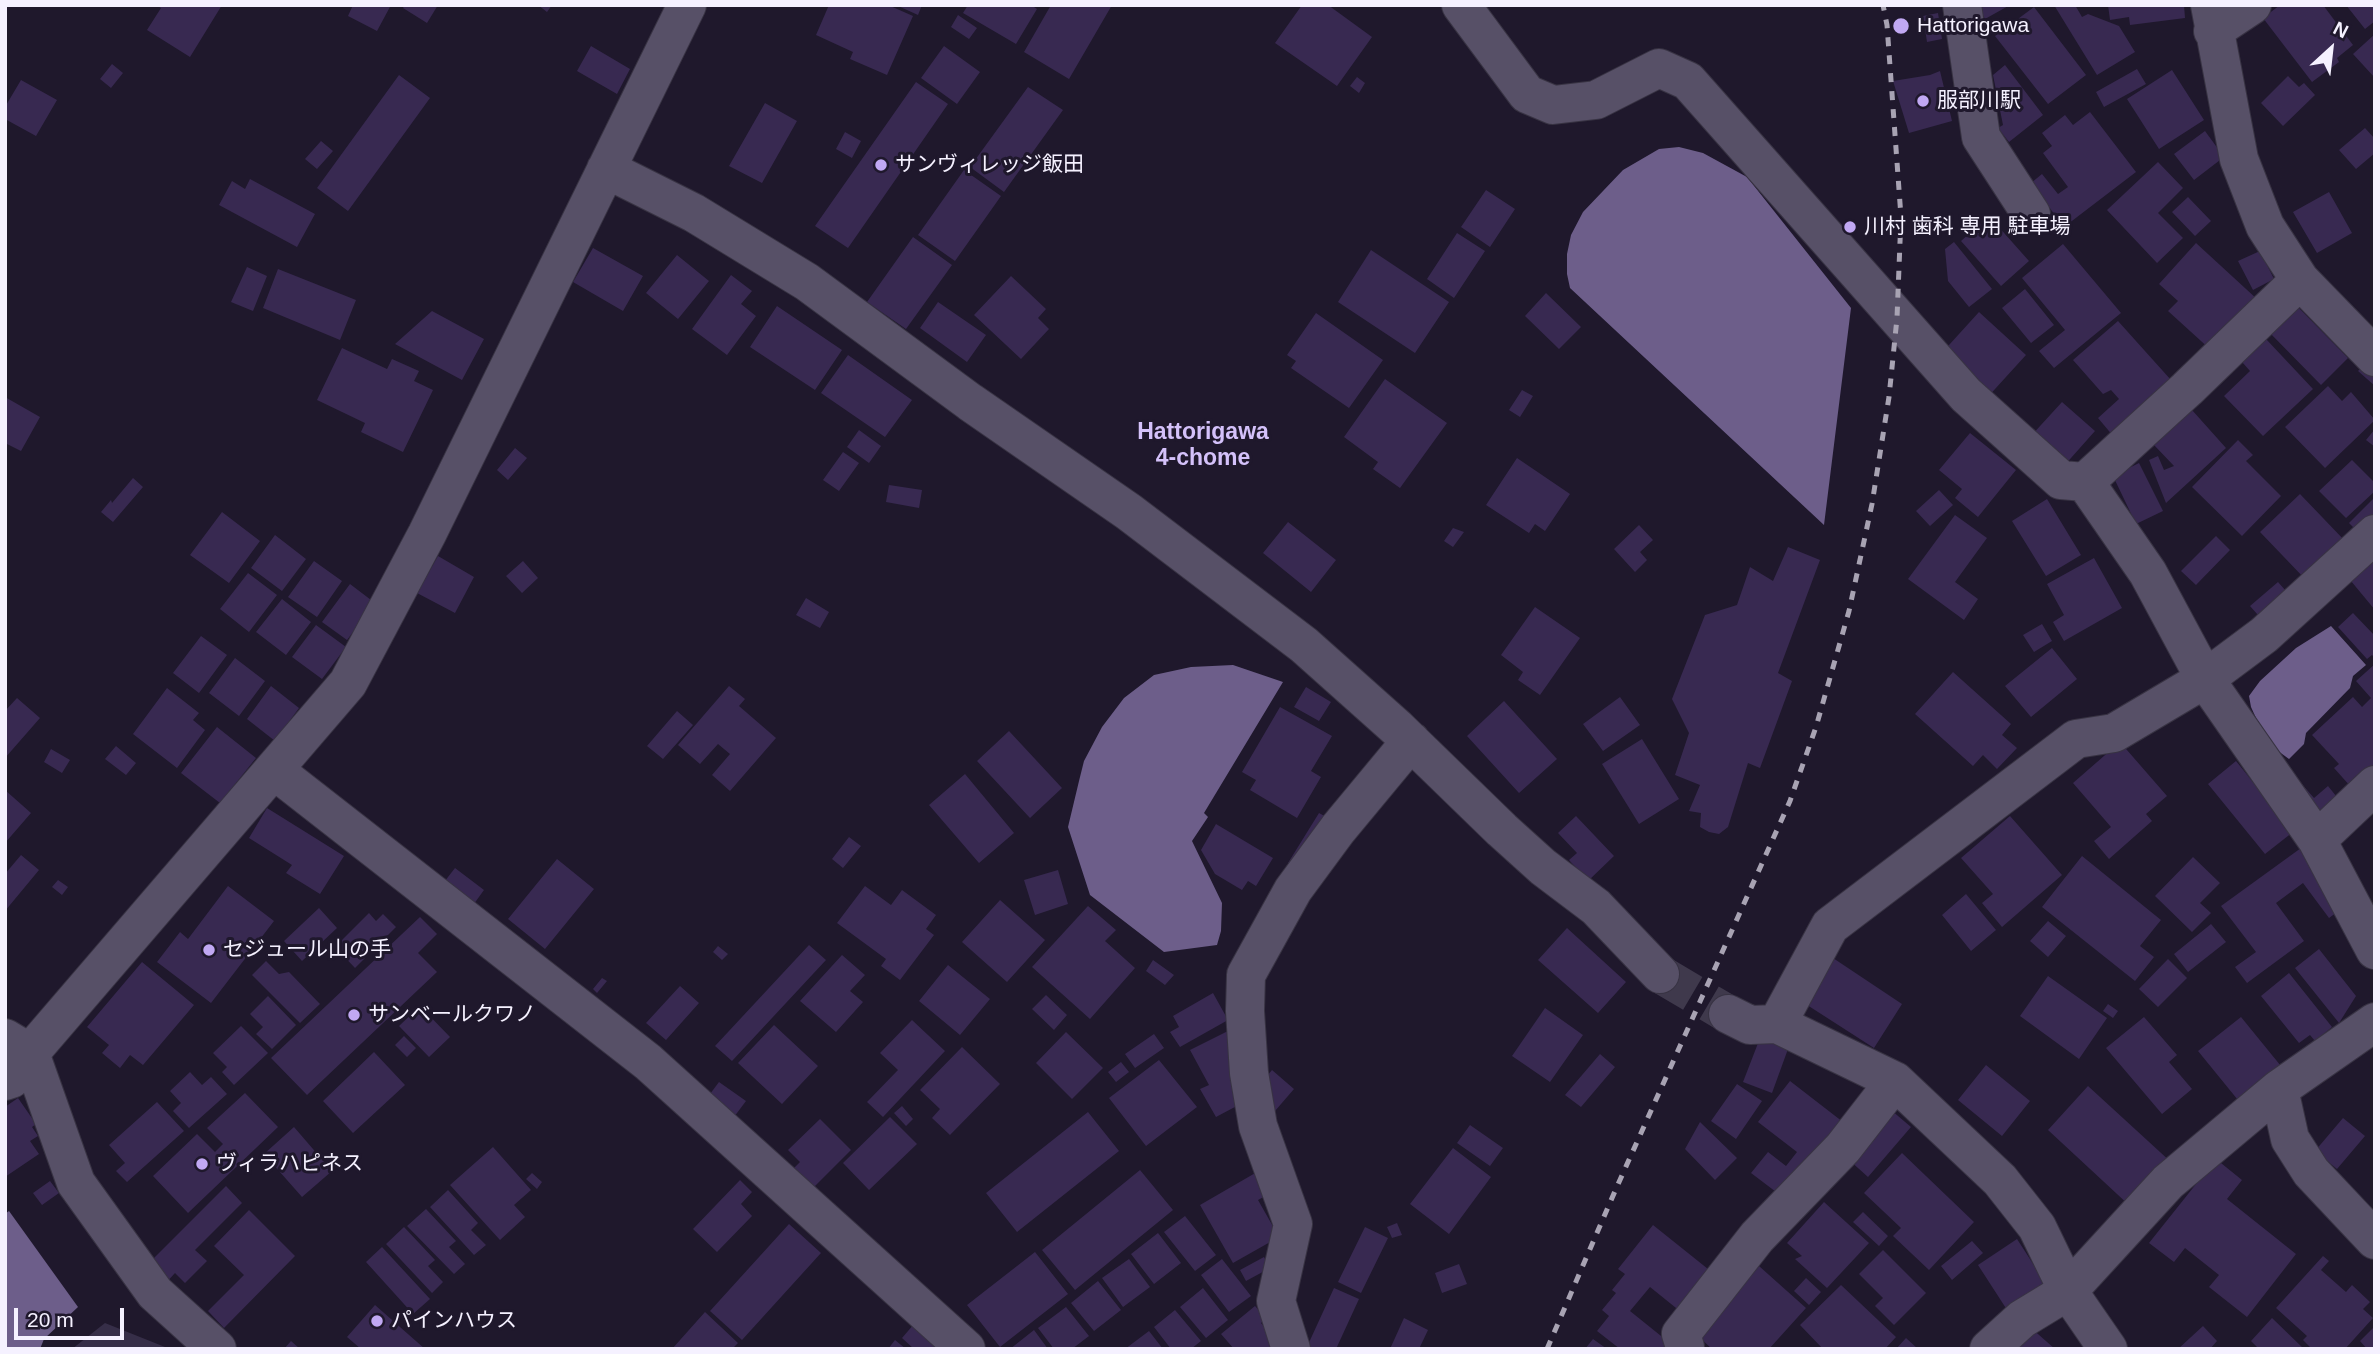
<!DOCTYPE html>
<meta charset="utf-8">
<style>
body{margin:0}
#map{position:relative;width:2380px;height:1354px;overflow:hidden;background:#1f182c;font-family:Arial,sans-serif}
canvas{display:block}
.frame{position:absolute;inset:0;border:7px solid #f5f1ff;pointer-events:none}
.north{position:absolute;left:2296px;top:14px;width:70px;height:70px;-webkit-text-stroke:5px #1f182c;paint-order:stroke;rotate:27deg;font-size:19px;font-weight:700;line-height:28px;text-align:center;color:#f5f1ff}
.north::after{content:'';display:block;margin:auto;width:24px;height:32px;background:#f5f1ff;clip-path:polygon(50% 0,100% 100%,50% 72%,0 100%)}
.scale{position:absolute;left:14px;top:1308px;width:110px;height:32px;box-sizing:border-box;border:4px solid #f5f1ff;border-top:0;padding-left:9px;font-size:21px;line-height:24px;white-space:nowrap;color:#f5f1ff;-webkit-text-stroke:5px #1f182c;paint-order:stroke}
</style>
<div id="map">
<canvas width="2380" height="1354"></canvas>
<div class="frame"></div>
<div class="north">N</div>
<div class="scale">20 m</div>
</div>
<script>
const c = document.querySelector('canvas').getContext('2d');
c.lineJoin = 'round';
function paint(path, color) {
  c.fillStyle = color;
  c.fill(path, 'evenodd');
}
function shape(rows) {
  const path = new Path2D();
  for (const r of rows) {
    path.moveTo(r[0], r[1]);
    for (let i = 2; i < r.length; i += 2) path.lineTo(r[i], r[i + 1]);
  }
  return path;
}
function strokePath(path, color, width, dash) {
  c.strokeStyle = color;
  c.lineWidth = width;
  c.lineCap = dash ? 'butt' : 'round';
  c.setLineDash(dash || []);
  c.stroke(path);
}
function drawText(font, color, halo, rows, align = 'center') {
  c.font = font + ' Arial,"Noto Sans JP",sans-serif';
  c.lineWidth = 6;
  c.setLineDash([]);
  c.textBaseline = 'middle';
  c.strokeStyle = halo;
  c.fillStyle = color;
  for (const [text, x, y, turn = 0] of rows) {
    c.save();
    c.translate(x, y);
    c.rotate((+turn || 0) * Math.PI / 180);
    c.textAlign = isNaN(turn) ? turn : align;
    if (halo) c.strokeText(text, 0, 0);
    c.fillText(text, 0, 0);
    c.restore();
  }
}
paint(shape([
 [105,1323,170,1349,72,1349]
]), '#362e48');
paint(shape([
 [1679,147,1703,153,1747,177,1851,308,1824,525,1570,288,1567,274,1567,254,1571,235,1583,212,1623,170,1659,149],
 [2331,626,2366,665,2353,676,2350,688,2306,733,2304,744,2289,759,2278,751,2256,718,2251,707,2249,696,2260,681,2296,648],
 [1233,665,1283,682,1204,813,1208,817,1192,841,1222,903,1221,931,1217,945,1164,952,1090,895,1068,827,1079,781,1084,761,1102,727,1124,698,1154,675,1191,667],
 [9,1211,78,1307,44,1339,40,1349,5,1349,5,1214]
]), '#6d5e8a');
paint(shape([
 [156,5,222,5,190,57,147,30,161,8],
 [353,5,391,5,377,31,348,16],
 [405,5,438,5,427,23,403,8],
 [538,5,552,5,547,12],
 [829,5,888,5,913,16,887,75,850,59,853,52,816,35],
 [896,5,922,5,918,15],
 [968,5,985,7,986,5,1031,5,1037,9,1016,44,963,13],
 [1051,5,1112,5,1069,79,1024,52],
 [1302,5,1328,5,1372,37,1337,86,1275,43],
 [1977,5,2010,5,1985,19],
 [2054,5,2075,5,2082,17,2088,14,2119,26,2135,52,2097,75],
 [2108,5,2184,5,2185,18,2130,25,2129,17,2110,20],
 [2280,5,2323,5,2353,45,2337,58,2339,62,2312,82,2263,18],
 [2346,5,2375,5,2375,21,2365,29],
 [2034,7,2086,75,2048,104,1995,36],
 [1938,13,1942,39,1927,42,1923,16],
 [958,15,977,28,969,39,951,27],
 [2375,34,2375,78,2353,54],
 [591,46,630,69,617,94,577,71],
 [944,46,980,72,957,104,921,78],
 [112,64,123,73,111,88,100,79],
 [2005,65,2043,115,2009,142,1998,128,2003,125,1993,75],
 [2137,69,2146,84,2104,107,2096,92],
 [2172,70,2204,120,2159,149,2127,99],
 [1940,71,1952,121,1909,133,1893,81,1930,75],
 [399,75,430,98,348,211,317,188],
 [2288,76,2299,87,2304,83,2315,95,2283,126,2261,103],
 [1357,77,1365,83,1359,93,1350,86],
 [21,80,57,100,36,136,5,119,5,107],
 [916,82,948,104,848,248,815,226],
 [1028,87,1063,110,1004,192,970,167],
 [765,103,797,121,762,183,729,166],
 [2090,112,2136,172,2064,227,2031,183,2042,174,2058,194,2068,187,2043,153,2052,146,2042,133,2065,115,2073,125],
 [2365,128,2375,139,2375,153,2356,169,2339,150],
 [2205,131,2224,157,2194,180,2174,154],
 [845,132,861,141,852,158,836,149],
 [321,141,333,151,317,169,305,159],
 [2158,162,2183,188,2158,213,2183,238,2157,263,2107,210],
 [964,170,1001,196,955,261,918,235],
 [250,179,315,214,297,247,219,205,232,181,245,189],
 [1486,190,1515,209,1490,247,1461,227],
 [2329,192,2352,233,2317,253,2293,212],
 [2188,197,2211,221,2195,236,2172,212],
 [1989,216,2029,261,2001,286,1961,241],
 [1457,233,1485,251,1454,298,1427,279],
 [913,237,952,265,906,329,867,302],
 [1954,242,1992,289,1969,307,1948,281,1945,249],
 [2196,243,2258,300,2212,351,2168,311,2178,301,2159,284],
 [2063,244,2121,313,2054,368,2039,351,2065,330,2022,278],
 [593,248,643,276,623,311,573,282],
 [1371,250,1449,302,1415,353,1338,302],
 [2260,251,2274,279,2253,290,2238,261],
 [677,255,709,281,678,319,646,293],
 [247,267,267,276,253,311,231,302],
 [278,269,356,300,340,340,263,308],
 [731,275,752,291,741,304,756,316,727,355,692,329],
 [1011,276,1046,309,1038,318,1049,329,1021,359,974,315],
 [2025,289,2054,325,2031,343,2002,308],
 [1546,293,1581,327,1559,349,1525,316],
 [938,302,986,335,967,362,920,328],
 [2294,303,2348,358,2321,385,2267,330],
 [777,306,842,350,815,390,750,347],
 [432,311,484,339,462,380,395,344],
 [1979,312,2026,355,1985,400,1939,356],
 [1316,313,1383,360,1349,408,1291,368,1296,361,1287,355],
 [2118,321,2180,390,2119,443,2098,418,2119,399,2111,390,2103,394,2073,360],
 [2266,339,2313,389,2263,436,2224,396,2250,371,2242,362],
 [342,348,387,369,392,359,419,371,414,381,433,390,403,452,361,432,365,423,317,400],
 [848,355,912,400,885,437,821,393],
 [2366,363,2375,371,2375,386,2358,371],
 [1385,379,1447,423,1400,488,1373,469,1378,462,1344,437],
 [2328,386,2342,401,2351,392,2375,420,2325,468,2285,427],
 [1522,390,1533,396,1520,417,1509,410],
 [5,397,40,417,21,451,5,443],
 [2062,402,2095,431,2063,467,2030,437],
 [2192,410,2226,448,2166,503,2149,460,2158,456,2164,470,2174,466,2154,445],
 [2375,429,2375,447,2366,440],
 [859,430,881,446,869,463,847,447],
 [1970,433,2016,470,1978,517,1955,498,1962,489,1939,470],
 [2238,440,2253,455,2246,461,2281,496,2242,536,2192,487],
 [515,448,527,458,508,480,497,470],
 [843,452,859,463,839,491,823,480],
 [1517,458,1570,494,1545,531,1535,524,1529,533,1486,505],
 [2352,460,2375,483,2375,491,2346,518,2319,491],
 [2139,463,2163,511,2136,524,2113,476],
 [133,478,143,487,113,522,101,512,111,500,112,503],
 [889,485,922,490,919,508,886,502],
 [1939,490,1953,505,1930,526,1916,511],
 [2300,494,2346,542,2306,580,2260,532],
 [2375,497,2375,525,2363,537,2349,523],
 [2047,499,2081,555,2046,576,2012,521],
 [222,512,260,541,229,583,190,555],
 [1955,515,1987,538,1955,582,1978,599,1964,620,1908,579],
 [1288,522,1336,560,1311,592,1263,553],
 [1639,525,1653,540,1640,552,1647,560,1635,572,1614,549],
 [1453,528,1464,532,1453,547,1444,541],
 [275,535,306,559,282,591,251,568],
 [2216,536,2230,550,2196,585,2181,571],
 [1788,547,1820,560,1778,673,1792,681,1760,768,1748,763,1728,827,1719,834,1709,832,1700,827,1701,813,1689,811,1700,785,1675,775,1689,733,1672,699,1705,615,1737,605,1750,567,1773,581],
 [2375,551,2375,610,2346,575],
 [438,556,474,577,455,613,417,593],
 [2094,558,2122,608,2064,641,2053,622,2064,615,2047,584],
 [314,561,342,581,317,617,288,597],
 [523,561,538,578,522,593,506,576],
 [248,573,277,595,249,632,220,609],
 [2278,582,2293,599,2265,623,2250,606],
 [350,584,375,603,347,640,322,622],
 [806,598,829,612,820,628,796,615],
 [282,599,311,622,286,655,256,632],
 [1535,607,1580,638,1540,695,1518,680,1523,672,1501,655],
 [2353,613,2375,636,2375,658,2372,655,2367,659,2338,627],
 [2042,624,2052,641,2034,652,2023,635],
 [316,625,346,647,322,679,292,657],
 [201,636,227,655,199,693,173,673],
 [2052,648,2077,679,2031,717,2005,686],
 [235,658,265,681,239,716,209,693],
 [2375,664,2375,766,2351,787,2334,768,2339,764,2312,735,2353,697,2362,707,2371,698,2356,681],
 [1953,672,2011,724,2002,735,2017,748,1997,769,1983,755,1973,766,1915,714],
 [271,686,299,708,275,741,247,719],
 [729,686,745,699,739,706,776,738,730,791,712,775,730,754,718,744,700,764,678,745],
 [1306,687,1331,702,1319,721,1294,707],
 [167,688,199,713,193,720,205,730,177,768,133,734],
 [1620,697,1640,725,1603,751,1583,724],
 [17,698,40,718,5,758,5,711],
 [1504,701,1557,759,1519,793,1467,736],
 [1280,707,1332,736,1311,771,1321,777,1297,818,1250,790,1256,780,1242,772],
 [677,711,693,725,663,759,647,746],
 [217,727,256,758,220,803,181,773],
 [1009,731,1062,788,1030,818,977,761],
 [1642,739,1679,799,1639,824,1602,764],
 [2120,742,2167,796,2146,814,2152,821,2109,859,2094,841,2111,827,2073,783],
 [116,746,136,763,126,775,105,759],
 [51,749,70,760,62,773,44,762],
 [2236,761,2293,832,2265,854,2208,784],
 [965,774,1014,833,979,863,929,805],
 [2300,782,2314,798,2328,786,2345,807,2320,829],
 [5,790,31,813,5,843],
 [267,808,344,856,320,894,286,873,292,865,249,838],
 [1319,813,1328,818,1297,868,1288,863],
 [1576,816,1614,856,1588,881,1569,860,1577,853,1558,833],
 [2010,816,2062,875,2002,927,1982,903,1993,894,1961,858],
 [1216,824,1273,858,1256,886,1248,881,1242,890,1215,874,1201,850],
 [849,837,861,846,843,868,832,859],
 [2301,848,2344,907,2329,918,2303,883,2276,903,2304,941,2247,983,2235,967,2256,952,2221,906],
 [21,855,39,870,5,911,5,874],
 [2082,856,2161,920,2140,946,2154,957,2135,981,2042,907],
 [2193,857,2220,883,2200,903,2211,913,2192,932,2155,896],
 [557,859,594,889,545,949,508,919],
 [455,868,484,890,471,908,441,886],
 [1058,870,1068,904,1035,915,1024,880],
 [58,880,68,887,62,895,52,887],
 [228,886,274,921,211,1003,157,962,180,932,188,939],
 [865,886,891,905,902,890,936,915,926,929,934,935,900,980,881,966,886,959,837,923],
 [1966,894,1996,930,1971,951,1942,915],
 [1000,900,1045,940,1007,982,962,942],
 [1088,906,1116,930,1105,941,1135,968,1090,1019,1032,967],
 [319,908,337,928,302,961,284,941],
 [369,913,376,921,383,914,396,927,355,968,335,947],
 [420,917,437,934,418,953,437,972,307,1095,271,1058],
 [2048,921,2066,936,2048,957,2030,941],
 [2211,924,2226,942,2188,972,2174,954],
 [1567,928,1626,982,1598,1013,1538,960],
 [809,945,826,960,732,1061,715,1046],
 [718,946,728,954,722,960,713,952],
 [2319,949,2356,996,2339,1023,2295,968],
 [842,955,865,975,850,991,863,1002,836,1032,800,1001],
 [1833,958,1902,1004,1874,1048,1804,1003],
 [2168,959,2187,978,2158,1007,2139,989],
 [1153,960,1174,975,1165,985,1146,971],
 [266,961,279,974,289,972,320,1004,300,1023,252,975],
 [142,962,194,1005,143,1065,130,1055,120,1068,102,1053,109,1045,87,1027],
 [948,965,990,999,960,1035,919,1001],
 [2289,973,2332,1027,2315,1041,2310,1035,2299,1043,2261,996],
 [2048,976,2107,1018,2079,1059,2020,1016],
 [602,978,607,981,597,993,593,989],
 [680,986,699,1003,666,1040,646,1023],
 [1213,993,1228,1020,1180,1047,1170,1032,1179,1027,1173,1016],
 [1046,995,1067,1015,1054,1030,1032,1009],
 [268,996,296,1025,272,1049,256,1034,263,1027,250,1014],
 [2108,1004,2118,1011,2113,1018,2103,1011],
 [420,1006,450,1037,429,1057,399,1026],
 [1545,1008,1583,1035,1550,1082,1512,1056],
 [2144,1017,2177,1055,2169,1062,2192,1089,2162,1114,2106,1048],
 [2241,1017,2285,1071,2242,1105,2198,1051],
 [912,1020,945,1051,883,1117,867,1102,898,1070,880,1053],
 [774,1025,818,1066,782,1104,738,1063],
 [241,1026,268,1053,234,1085,222,1072,227,1067,213,1053],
 [1228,1031,1248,1100,1216,1117,1200,1089,1209,1085,1190,1050],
 [1066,1032,1103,1068,1072,1099,1036,1063],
 [1154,1034,1164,1048,1135,1068,1125,1054],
 [404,1036,416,1048,407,1057,395,1045],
 [1760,1038,1788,1049,1772,1093,1743,1082],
 [962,1047,1000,1084,950,1135,932,1118,940,1109,920,1090],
 [374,1052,405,1085,353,1133,323,1101],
 [1600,1054,1615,1067,1581,1107,1565,1095],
 [1159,1060,1197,1107,1146,1146,1109,1098],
 [1121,1062,1129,1072,1116,1082,1108,1072],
 [1986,1065,2030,1101,2002,1136,1958,1100],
 [1272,1070,1294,1089,1275,1111,1267,1103,1263,1081],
 [190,1072,202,1085,211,1077,227,1094,189,1128,173,1111,181,1103,170,1091],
 [1790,1081,1843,1122,1784,1198,1751,1173,1768,1152,1786,1166,1797,1152,1758,1122],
 [719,1082,746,1101,731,1121,704,1102],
 [1737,1084,1762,1101,1736,1139,1711,1121],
 [2088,1086,2172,1163,2131,1207,2048,1130],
 [245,1093,278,1127,188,1213,153,1176,197,1134,215,1152,223,1144,207,1128],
 [18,1098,36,1124,32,1127,38,1136,30,1141,39,1154,5,1177,5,1107],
 [157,1102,184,1131,127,1182,116,1171,125,1163,109,1145],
 [902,1106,913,1119,906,1126,894,1113],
 [1891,1110,1911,1127,1868,1177,1848,1159],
 [1088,1112,1119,1151,1017,1232,986,1193],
 [890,1117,917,1144,869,1190,843,1163],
 [2343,1118,2365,1136,2337,1169,2315,1151],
 [820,1119,851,1150,814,1187,794,1168,800,1162,788,1150],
 [1700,1122,1737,1158,1715,1180,1685,1149],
 [1470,1125,1503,1148,1490,1166,1457,1143],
 [294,1127,332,1171,302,1197,264,1154],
 [493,1147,531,1190,514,1205,525,1217,500,1240,450,1185],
 [1453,1148,1491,1177,1449,1234,1410,1204],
 [1902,1153,1974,1222,1929,1270,1893,1236,1901,1228,1864,1193],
 [2216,1159,2242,1180,2227,1199,2296,1254,2247,1317,2209,1287,2219,1275,2185,1248,2174,1262,2149,1243],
 [1140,1170,1173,1210,1075,1290,1042,1250],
 [1257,1172,1269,1194,1258,1200,1279,1237,1233,1263,1200,1205],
 [532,1173,542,1182,537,1189,526,1179],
 [740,1180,752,1192,741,1204,752,1216,717,1252,693,1229],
 [50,1181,59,1193,42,1205,33,1193],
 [226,1186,242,1203,195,1250,207,1261,185,1283,175,1273,165,1284,146,1266],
 [448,1190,478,1223,471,1230,486,1245,474,1255,430,1207],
 [1824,1202,1869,1243,1827,1288,1795,1259,1802,1256,1787,1243],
 [426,1209,456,1241,449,1247,465,1264,454,1274,407,1226],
 [249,1210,295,1256,224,1328,208,1311,244,1275,214,1246],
 [1863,1212,1888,1236,1879,1246,1853,1222],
 [1185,1216,1216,1255,1195,1271,1164,1232],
 [1397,1223,1402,1235,1392,1238,1387,1227],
 [789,1224,821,1253,742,1340,710,1311],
 [1653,1225,1713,1273,1681,1312,1650,1287,1630,1311,1671,1344,1667,1349,1620,1349,1597,1331,1609,1316,1602,1310,1616,1293,1612,1290,1625,1274,1618,1269],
 [404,1227,435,1260,428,1266,443,1282,432,1293,386,1244],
 [1365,1227,1388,1238,1361,1293,1338,1282],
 [1158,1233,1181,1263,1154,1284,1131,1254],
 [2017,1239,2050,1290,2011,1316,1978,1265],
 [1972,1241,1983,1253,1952,1280,1941,1266],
 [382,1247,430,1299,413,1314,366,1262],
 [1883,1250,1926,1293,1894,1325,1875,1306,1883,1298,1859,1274],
 [1035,1252,1068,1294,1000,1347,967,1305],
 [2323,1256,2329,1261,2321,1270,2346,1292,2352,1285,2370,1302,2363,1309,2373,1318,2345,1349,2312,1349,2303,1340,2307,1336,2276,1308],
 [1264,1257,1270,1268,1246,1281,1240,1270],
 [1129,1259,1150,1287,1123,1307,1102,1278],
 [1222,1259,1251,1296,1229,1312,1201,1275],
 [1459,1264,1467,1284,1442,1293,1435,1273],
 [1759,1266,1806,1308,1769,1349,1712,1349,1697,1335],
 [1806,1278,1821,1292,1809,1305,1794,1291],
 [1098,1281,1121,1310,1094,1331,1071,1303],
 [1841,1285,1896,1337,1885,1349,1823,1349,1800,1325],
 [1203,1288,1228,1320,1206,1338,1180,1307],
 [1334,1288,1359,1299,1336,1349,1306,1349],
 [375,1305,425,1349,361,1349,347,1337],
 [1255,1306,1266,1318,1261,1323,1275,1339,1276,1349,1234,1349,1221,1334],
 [1066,1307,1089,1336,1072,1349,1054,1349,1038,1328],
 [1175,1310,1201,1341,1191,1349,1171,1349,1154,1327],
 [705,1312,738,1343,732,1349,672,1349],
 [920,1317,943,1337,933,1349,914,1349,902,1338],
 [1404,1318,1428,1330,1419,1349,1390,1349],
 [2272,1318,2304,1349,2259,1349,2251,1341],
 [2203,1326,2217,1341,2210,1349,2178,1349],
 [2375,1326,2375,1347,2367,1349,2360,1341],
 [2030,1327,2055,1349,2010,1349],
 [1034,1330,1048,1349,1010,1349],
 [1149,1331,1163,1349,1125,1349],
 [1906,1338,1918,1349,1896,1349],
 [1593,1339,1607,1349,1585,1349],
 [895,1340,906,1349,888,1349],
 [291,1341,300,1349,284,1349]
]), '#382951');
strokePath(shape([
 [1660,974,1728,1014]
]), '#3f394c', 38, [38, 19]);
const minor = shape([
 [1461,5,1527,94,1553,105,1596,100,1659,68,1688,81,1966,395,2061,480,2085,482,2187,389,2300,280],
 [1962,5,1981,137,2031,214],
 [2210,5,2239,159,2265,226,2300,280,2375,357],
 [2213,31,2252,5],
 [606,169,694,213,807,282,970,402,1129,512,1304,645,1397,728,1502,830,1543,867,1596,907,1660,974],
 [2085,482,2148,573,2205,679,2317,840,2375,950],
 [274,770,648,1062,966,1349],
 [2317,840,2375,785],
 [1728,1014,1750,1025,1777,1024,1895,1081,2000,1180,2037,1227,2068,1291,2108,1349],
 [2375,1022,2279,1089,2290,1139,2311,1172,2375,1240],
 [1777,1024,1830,926,2076,739,2114,733,2205,679,2264,635,2375,534],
 [5,1038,30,1053,76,1183,155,1293,217,1349],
 [5,1081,11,1079,30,1053,348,683,427,534,687,5],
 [1685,1347,1681,1334,1757,1237,1843,1148,1895,1081],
 [1291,1349,1276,1301,1293,1224,1258,1126,1249,1073,1245,1011,1246,975,1293,890,1338,829,1411,741],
 [1989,1349,2022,1319,2068,1291,2168,1182,2279,1089]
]);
strokePath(minor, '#383343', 40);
strokePath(minor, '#575067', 38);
strokePath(shape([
 [1547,1349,1615,1191,1790,801,1816,727,1849,611,1872,504,1889,397,1897,318,1901,217,1887,25,1883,5]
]), '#a8a3b3', 5, [9, 9]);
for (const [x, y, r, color] of [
 [1901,26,9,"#c1a8f3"],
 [1923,101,7,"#c1a8f3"],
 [881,165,7,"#c1a8f3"],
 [1850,227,7,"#c1a8f3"],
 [209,950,7,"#c1a8f3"],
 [354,1015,7,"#c1a8f3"],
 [202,1164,7,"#c1a8f3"],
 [377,1321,7,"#c1a8f3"]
]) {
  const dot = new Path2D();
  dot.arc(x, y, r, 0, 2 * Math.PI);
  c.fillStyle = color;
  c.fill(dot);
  strokePath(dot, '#1f182c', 2.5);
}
drawText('21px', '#f5f1ff', '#1f182c', [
 ["Hattorigawa",1917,26],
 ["服部川駅",1937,101],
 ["サンヴィレッジ飯田",895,165],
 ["川村 歯科 専用 駐車場",1864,227],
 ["セジュール山の手",223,950],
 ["サンベールクワノ",368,1015],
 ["ヴィラハピネス",216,1164],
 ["パインハウス",391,1321]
], 'left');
drawText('bold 23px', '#d4c1fa', '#1f182c', [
 ["Hattorigawa",1203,433],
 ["4-chome",1203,459]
]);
</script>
